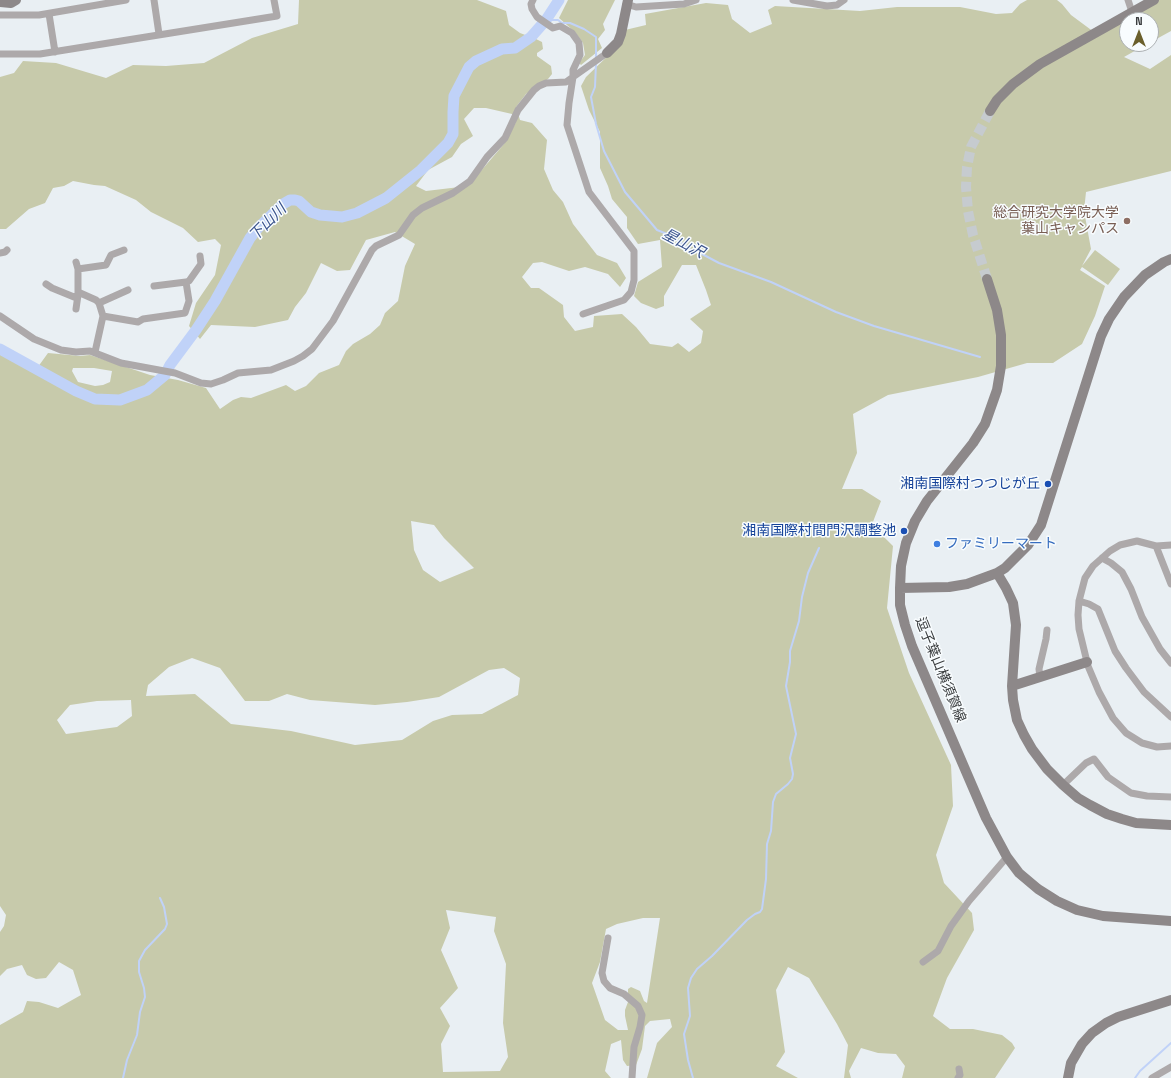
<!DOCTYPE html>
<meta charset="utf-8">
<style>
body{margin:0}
#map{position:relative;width:1171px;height:1078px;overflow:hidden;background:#e9eff3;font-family:"Space Grotesk",sans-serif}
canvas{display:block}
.north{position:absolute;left:1119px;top:12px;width:40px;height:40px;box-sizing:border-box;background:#f8fcfe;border:1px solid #acb0b2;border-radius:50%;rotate:0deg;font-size:11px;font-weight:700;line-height:16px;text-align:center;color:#3a3d3f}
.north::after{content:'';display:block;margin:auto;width:14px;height:18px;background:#6a5f2c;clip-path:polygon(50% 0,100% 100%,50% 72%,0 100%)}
</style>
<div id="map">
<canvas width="1171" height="1078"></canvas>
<div class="north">N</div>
</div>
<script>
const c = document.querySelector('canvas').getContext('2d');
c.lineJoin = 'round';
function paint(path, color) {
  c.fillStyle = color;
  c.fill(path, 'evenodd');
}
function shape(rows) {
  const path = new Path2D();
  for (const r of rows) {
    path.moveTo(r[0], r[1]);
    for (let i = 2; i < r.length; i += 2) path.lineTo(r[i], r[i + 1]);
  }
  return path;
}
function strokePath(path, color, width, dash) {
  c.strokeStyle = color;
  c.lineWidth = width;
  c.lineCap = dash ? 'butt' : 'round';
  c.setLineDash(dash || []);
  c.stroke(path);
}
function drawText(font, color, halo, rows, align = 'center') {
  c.font = font + ' "Space Grotesk","Noto Sans JP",sans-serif';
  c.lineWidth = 3;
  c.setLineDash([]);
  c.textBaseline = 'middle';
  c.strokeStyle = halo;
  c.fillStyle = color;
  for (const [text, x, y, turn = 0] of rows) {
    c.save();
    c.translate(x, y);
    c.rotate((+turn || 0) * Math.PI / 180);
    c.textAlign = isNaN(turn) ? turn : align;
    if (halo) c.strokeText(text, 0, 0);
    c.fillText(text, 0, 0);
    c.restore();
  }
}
paint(shape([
 [299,0,477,0,506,11,509,25,520,33,536,39,542,42,543,49,537,53,537,56,551,66,552,74,548,79,526,94,516,107,520,120,532,123,547,140,544,169,553,190,563,202,573,224,597,255,617,263,626,278,620,287,608,274,585,267,569,271,542,262,533,263,522,277,531,288,539,288,563,305,564,317,575,331,593,327,594,316,622,314,636,327,650,344,672,347,678,343,689,352,701,343,703,331,690,319,711,305,706,290,696,265,682,265,664,296,664,306,656,309,641,303,634,296,638,282,662,267,660,240,638,244,627,228,627,217,612,199,608,186,600,168,600,132,589,110,581,86,586,77,616,48,625,30,646,25,645,14,706,3,728,5,732,19,750,33,772,24,768,10,775,6,860,11,897,7,960,7,996,14,1012,13,1020,4,1027,0,1057,0,1062,4,1071,15,1098,35,1159,0,1171,0,1171,31,1151,42,1151,20,1127,20,1127,44,1147,44,1124,57,1150,69,1171,55,1171,171,1086,192,1084,211,1091,249,1082,266,1095,250,1120,269,1108,285,1082,267,1080,270,1105,286,1095,316,1082,344,1053,363,1027,363,978,377,888,395,853,414,857,453,842,489,862,489,881,501,871,527,881,534,893,546,887,608,909,673,951,765,953,806,936,855,944,883,972,913,974,930,947,978,933,1016,950,1029,973,1029,1002,1035,1012,1043,1015,1048,995,1078,902,1078,905,1066,896,1054,878,1053,861,1048,849,1071,851,1078,844,1078,848,1045,837,1024,809,978,788,967,776,990,785,1052,776,1066,798,1078,647,1078,657,1043,672,1027,670,1019,650,1021,645,1026,642,1049,636,1065,627,1066,623,1060,621,1040,611,1044,605,1071,611,1078,0,1078,0,1025,23,1012,27,1001,39,1002,58,1008,81,995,73,970,59,962,46,978,36,979,27,975,22,965,7,969,0,976,0,932,4,926,6,915,0,906,0,353,35,371,48,353,80,356,90,355,150,375,178,380,206,388,220,409,233,400,241,397,251,398,286,385,295,391,306,386,319,373,339,365,346,351,353,344,370,334,380,325,385,313,398,301,405,266,415,244,395,232,366,240,350,270,337,271,321,263,306,293,295,307,288,320,255,327,211,325,200,339,189,326,196,303,215,275,221,245,215,239,198,242,183,228,151,212,136,200,105,186,94,185,73,181,64,186,53,188,45,203,29,209,6,229,0,229,0,77,14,73,23,61,56,63,106,78,133,65,166,66,204,63,252,38,298,24],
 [474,108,486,108,512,114,516,122,504,144,468,186,426,191,416,186,428,170,452,157,461,144,473,136,464,119],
 [73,368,94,368,112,371,110,382,103,385,95,386,78,382,72,371],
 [411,521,434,525,444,538,474,568,440,582,423,570,414,550],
 [192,658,220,668,245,701,269,701,287,694,310,700,375,705,407,702,439,697,489,670,504,668,520,678,518,695,482,714,452,715,433,721,402,740,355,745,291,731,231,724,195,694,146,696,148,685,169,667],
 [131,700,132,716,117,727,66,734,57,720,70,705,97,701],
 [446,910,496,917,494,931,506,964,503,1023,508,1057,500,1071,443,1072,441,1044,450,1026,440,1008,458,988,441,950,450,928],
 [643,918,660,918,647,1003,644,1001,640,991,631,987,628,989,628,1002,625,1010,625,1016,628,1030,618,1030,605,1020,592,983,600,962,606,929,617,924],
 [568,0,615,0,603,24,605,30,598,39,602,48,581,65,579,63,585,55,583,43,575,32,559,18]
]), '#c7caab');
strokePath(shape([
 [546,20,558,20,562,23,570,23,584,29,596,37,596,58],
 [596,63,595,87,591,97,596,124,604,151,625,192,657,230,672,236,691,250,702,254,719,263,771,282,836,312,874,326,980,357],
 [123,1078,127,1060,137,1035,140,1012,145,997,144,988,139,972,139,961,145,950,165,929,167,924,164,907,160,898],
 [693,1078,688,1060,684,1034,690,1016,688,988,691,978,697,969,712,956,747,920,755,914,760,912,762,909,766,879,767,844,771,831,773,802,776,794,788,784,792,779,793,774,790,758,796,734,786,686,790,662,790,651,799,621,802,597,808,573,819,548],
 [1135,1078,1140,1071,1171,1043]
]), '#c0d2f8', 2);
strokePath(shape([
 [0,349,76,391,95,399,120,400,147,390,165,375,170,365,196,330,215,301,250,238,258,228,283,204,290,200,295,200,299,201,311,212,320,215,342,217,357,213,386,198,421,170,448,143,453,134,453,112,454,96,469,67,476,61,502,49,515,48,531,37,546,20,559,0]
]), '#c0d2f8', 11);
strokePath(shape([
 [987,279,973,235,968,211,966,187,967,167,971,147,990,111]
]), '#c6cbcf', 10, [10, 5]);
strokePath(shape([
 [154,0,159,34],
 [793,0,827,6,837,5,844,0],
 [1128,0,1132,12],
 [626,4,636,7,684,4,696,0],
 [49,14,55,52],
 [0,15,39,15,126,0],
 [0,54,40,54,277,16,274,0],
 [0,253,5,252,7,250],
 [76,262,78,269,78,292,96,300,99,303,103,316,95,352],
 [78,269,106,265,111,255,124,250],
 [186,282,189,281,201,264,200,256],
 [46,284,52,288,74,297,80,294],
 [99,303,128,290],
 [76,309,78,295],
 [583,314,624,300,631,292,634,280,634,251,589,192,567,125,569,103,573,77,607,53],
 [0,316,34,339,61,350,76,352,90,351,121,363,175,373,201,383,211,384,223,380,238,373,271,370,294,361,303,356,312,349,333,321,372,250,376,246,399,235,413,215,422,208,453,193,470,181,487,157,505,138,518,110,534,90,539,86,546,83,566,82,573,77,573,70,580,55,579,43,572,33,560,26,553,28,537,17,532,9,531,4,533,0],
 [103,316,138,322,143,319,185,313,189,301,186,282,154,286],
 [1171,545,1156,546,1137,541,1120,545,1110,551,1093,566,1085,578,1079,601,1078,615,1079,629,1088,666,1099,692,1113,718,1126,733,1142,743,1157,747,1171,746],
 [1156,546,1171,584],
 [1102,558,1111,563,1122,572,1131,589,1142,617,1160,649,1171,663],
 [1079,601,1089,604,1098,609,1115,651,1126,668,1144,692,1171,717],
 [1040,677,1039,669,1046,639,1047,630],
 [1063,785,1086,763,1094,759,1108,777,1131,793,1147,796,1171,797],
 [608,938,602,973,604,981,610,988,624,994,638,1006,642,1015,640,1027,634,1047,632,1078],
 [923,962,938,951,951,926,969,901,1007,857],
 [958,1078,960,1075,959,1069],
 [1152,1078,1171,1067]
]), '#ada9aa', 7);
strokePath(shape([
 [0,2,11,3,16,0],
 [607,53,618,42,621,34,628,0],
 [990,111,997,100,1013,84,1040,64,1154,0],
 [987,279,997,310,1001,335,1001,366,997,390,985,424,973,443,927,501,915,521,906,543,901,566,900,588,900,605,905,625,912,646,986,818,1007,857,1019,873,1038,889,1057,901,1077,910,1103,916,1171,921],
 [997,573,1006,588,1013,603,1016,625,1012,686,1013,700,1017,720,1024,735,1032,749,1047,769,1063,785,1078,798,1090,805,1107,814,1122,819,1136,823,1171,825],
 [900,588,949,587,967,584,997,573,1005,568,1028,545,1041,525,1101,336,1109,319,1124,297,1145,275,1164,262,1171,259],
 [1012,686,1087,662],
 [1068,1078,1071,1063,1082,1044,1092,1033,1106,1023,1118,1017,1171,1000]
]), '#8d8889', 10);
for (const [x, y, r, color] of [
 [1127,221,4,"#8d6e63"],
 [1048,484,4,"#1a4fb4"],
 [904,531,4,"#1a4fb4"],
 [937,544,4,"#3f7fe0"]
]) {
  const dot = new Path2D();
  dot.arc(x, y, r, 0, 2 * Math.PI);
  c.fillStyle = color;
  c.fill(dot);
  strokePath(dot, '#f8fcfe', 1.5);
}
drawText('14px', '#785e54', '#f8fcfe', [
 ["総合研究大学院大学",1119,213],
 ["葉山キャンパス",1119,229]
], 'right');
drawText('14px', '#164399', '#f8fcfe', [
 ["湘南国際村つつじが丘",1040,484],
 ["湘南国際村間門沢調整池",896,531]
], 'right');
drawText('14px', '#366cbe', '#f8fcfe', [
 ["ファミリーマート",945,544]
], 'left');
drawText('14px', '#3a3d3f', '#f8fcfe', [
 ["逗子葉山横須賀線",940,670,68]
]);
drawText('italic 15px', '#3a538d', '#f8fcfe', [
 ["下山川",268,223,-45],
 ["星山沢",683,244,28]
]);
</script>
